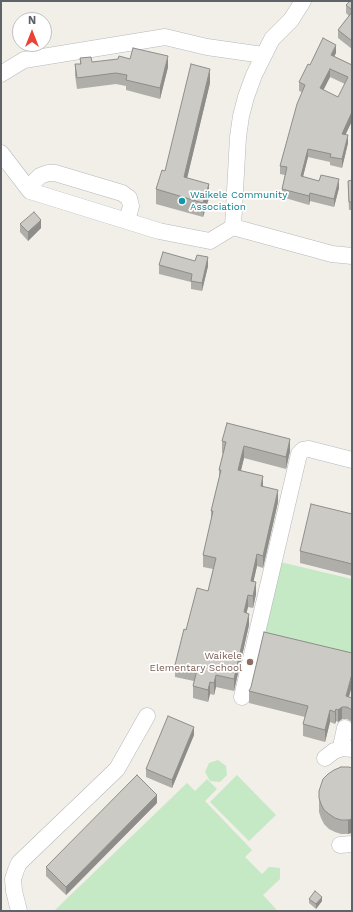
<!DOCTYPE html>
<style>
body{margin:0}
#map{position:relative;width:353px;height:912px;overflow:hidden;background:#f1efe8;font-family:"Work Sans",sans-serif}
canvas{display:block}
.frame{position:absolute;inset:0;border:2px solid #5f6368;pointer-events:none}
.north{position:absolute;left:12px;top:12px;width:40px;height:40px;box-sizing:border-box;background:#fff;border:1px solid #bfc1c3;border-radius:50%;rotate:0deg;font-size:11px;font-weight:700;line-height:16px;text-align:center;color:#5f6368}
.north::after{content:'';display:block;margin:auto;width:14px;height:18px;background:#ea4335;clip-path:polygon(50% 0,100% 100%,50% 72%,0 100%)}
</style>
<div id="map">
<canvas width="353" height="912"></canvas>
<div class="frame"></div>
<div class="north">N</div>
</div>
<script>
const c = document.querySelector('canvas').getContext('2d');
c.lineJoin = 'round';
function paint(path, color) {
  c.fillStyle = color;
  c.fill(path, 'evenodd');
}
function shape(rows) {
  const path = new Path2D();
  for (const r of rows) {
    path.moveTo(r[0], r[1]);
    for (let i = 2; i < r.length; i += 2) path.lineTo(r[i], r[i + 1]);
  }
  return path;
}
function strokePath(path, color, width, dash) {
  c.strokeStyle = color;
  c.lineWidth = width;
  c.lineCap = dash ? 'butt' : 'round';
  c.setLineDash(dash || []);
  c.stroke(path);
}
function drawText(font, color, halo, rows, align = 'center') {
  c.font = font + ' "Work Sans",sans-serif';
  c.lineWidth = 3.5;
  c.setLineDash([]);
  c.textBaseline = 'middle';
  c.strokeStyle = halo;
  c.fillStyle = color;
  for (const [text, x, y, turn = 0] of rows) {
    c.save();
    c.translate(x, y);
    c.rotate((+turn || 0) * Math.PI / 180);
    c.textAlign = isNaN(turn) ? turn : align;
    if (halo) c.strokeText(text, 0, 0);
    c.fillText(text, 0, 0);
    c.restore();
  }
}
paint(shape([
 [280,562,352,579,352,647,348,662,261,641],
 [218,760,226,766,227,775,220,782,210,781,205,772,209,763],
 [237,775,276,815,249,841,210,802],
 [207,779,217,789,205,801,252,850,245,857,262,874,269,867,280,868,280,879,263,895,276,909,275,911,54,911,187,783,195,791]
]), '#c5e8c5');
const minor = shape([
 [1,74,24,60,165,37,207,47,263,55],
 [1,153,30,191,159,231,210,241,233,227,332,254,352,256],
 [30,191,35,181,40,176,48,173,55,173,122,193,129,198,131,206,127,221],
 [233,227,238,137,241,116,246,97,254,75,272,39,291,20,303,1],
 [242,697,299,454,303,450,309,449,352,460],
 [343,748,342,742,345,728],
 [325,758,334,751,343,748,352,749],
 [340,845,352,844],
 [19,911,14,891,13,879,16,870,19,863,117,769,147,716]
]);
strokePath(minor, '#b5b8bc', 17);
strokePath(minor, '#fff', 16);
paint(shape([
 [352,1,352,49,338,38,338,30,349,16,346,13,346,5],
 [336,53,334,56,352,65,352,121,345,135,348,143,342,168,330,165,330,162,308,157,303,177,339,188,334,207,310,201,309,205,282,197,282,189,285,175,280,174,280,166,302,92,299,91,299,82,310,65],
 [330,77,345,84,338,97,323,90],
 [80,58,92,62,168,67,160,99,126,90,126,86,116,84,77,89,75,75,75,64,80,64],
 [210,83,187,178,209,198,203,217,156,204,156,189,165,171],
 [352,180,352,217,352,210,349,210,348,189,348,181],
 [20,224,41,228,28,241,20,232],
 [195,261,208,266,202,291,191,289,191,282,159,274,159,265],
 [222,441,290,451,286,469,244,458,241,470,263,486,278,502,263,568,257,566,253,581,256,594,253,608,248,607,246,613,249,625,234,691,216,687,214,695,210,694,208,702,193,698,193,686,194,681,175,677,175,665,186,630,208,591,213,569,203,567,203,555,211,522,211,511,219,478,219,470,223,453,222,453],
 [352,514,352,576,300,563,300,551],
 [249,691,349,697,352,698,352,722,347,719,342,719,338,722,336,721,335,724,330,722,325,742,303,736,303,724,305,717,249,703],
 [194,735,172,788,146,777,146,769],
 [349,767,348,834,341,834,335,832,329,829,324,824,321,818,319,812,319,791],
 [157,803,66,895,46,876,46,867],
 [309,899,322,901,316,909,309,903]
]), '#afaea9');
paint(shape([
 [336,45,336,53,331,63,331,55],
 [168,56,168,67,160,99,160,88],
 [210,69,210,83,184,191,184,177],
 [330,69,330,77,320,97,320,88],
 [352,112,352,121,342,142,342,134],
 [348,135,348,143,342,168,342,159],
 [308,149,308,157,301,184,301,176],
 [339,179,339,188,334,207,334,199],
 [209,184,209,198,203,217,203,203],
 [310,193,310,201,309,205,309,196],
 [41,220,41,228,28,241,28,232],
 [208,257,208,266,202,291,202,283],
 [290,439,290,451,286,469,286,457],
 [244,446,244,458,238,482,238,470],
 [263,476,263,488,261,486],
 [278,490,278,502,263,568,263,556],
 [257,554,257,566,251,593,251,581],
 [256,582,256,594,253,608,253,596],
 [248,595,248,607,244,624,244,612],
 [249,614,249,625,234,691,234,679],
 [352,674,352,686,346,708,346,696],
 [216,675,216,687,214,695,214,683],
 [210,682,210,694,208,702,208,690],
 [342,707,342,719,338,722,338,710],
 [336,709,336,721,335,724,335,712],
 [330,710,330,722,325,742,325,730],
 [194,727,194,735,172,788,172,780],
 [157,795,157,803,66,895,66,887],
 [352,819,352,833,348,834,348,820],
 [322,897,322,901,316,909,316,904]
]), '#8f8d8a');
const building = shape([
 [350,1,352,1,352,10,346,5,350,1],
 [352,12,352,41,338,30,352,12],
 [323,38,336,45,331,55,352,65,352,112,342,134,348,135,342,159,330,157,331,154,308,149,301,176,319,181,321,175,339,179,334,199,310,193,309,196,282,189,287,167,280,166,297,104,305,85,299,82,308,64,310,65,323,38],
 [330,69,348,77,338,97,320,88,330,69],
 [133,48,168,56,160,88,126,80,127,75,116,73,77,78,75,64,81,64,80,58,91,57,92,62,118,59,119,56,130,59,133,48],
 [191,64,210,69,184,177,209,184,203,203,156,189,162,170,165,171,191,64],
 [352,180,352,209,352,202,349,202,348,181,352,180],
 [34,212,41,220,28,232,20,224,34,212],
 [163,252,195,261,197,255,208,257,202,283,191,281,192,274,159,265,163,252],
 [227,423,290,439,286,457,244,446,238,470,263,476,261,486,278,490,263,556,257,554,251,581,256,582,253,596,248,595,244,612,249,614,234,679,216,675,214,683,210,682,208,690,193,686,197,670,175,665,184,629,186,630,197,588,208,591,216,558,203,555,213,511,211,511,221,470,219,470,226,442,222,441,227,423],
 [311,504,352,514,352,564,300,551,311,504],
 [264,632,352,653,352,674,346,696,352,698,352,710,347,707,342,707,338,710,336,709,335,712,330,710,325,730,303,724,308,706,249,691,251,687,264,632],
 [168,716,194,727,172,780,146,769,168,716],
 [341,767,349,767,352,768,352,819,348,820,341,820,335,818,329,814,324,810,321,804,319,798,319,791,323,779,328,774,334,770,341,767],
 [137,775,157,795,66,887,46,867,137,775],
 [315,891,322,897,316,904,309,899,315,891]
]);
paint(building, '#cccac5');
strokePath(building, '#8f8d8a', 1);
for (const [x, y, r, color] of [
 [182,201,4,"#0f9aa8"],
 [250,662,4,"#8d6e63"]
]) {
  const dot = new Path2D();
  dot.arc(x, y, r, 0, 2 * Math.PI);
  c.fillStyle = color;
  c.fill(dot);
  strokePath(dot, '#fff', 1.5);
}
drawText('10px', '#0d838f', '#fff', [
 ["Waikele Community",190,195],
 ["Association",190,207]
], 'left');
drawText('10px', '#785e54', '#fff', [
 ["Waikele",242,656],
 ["Elementary School",242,668]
], 'right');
</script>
